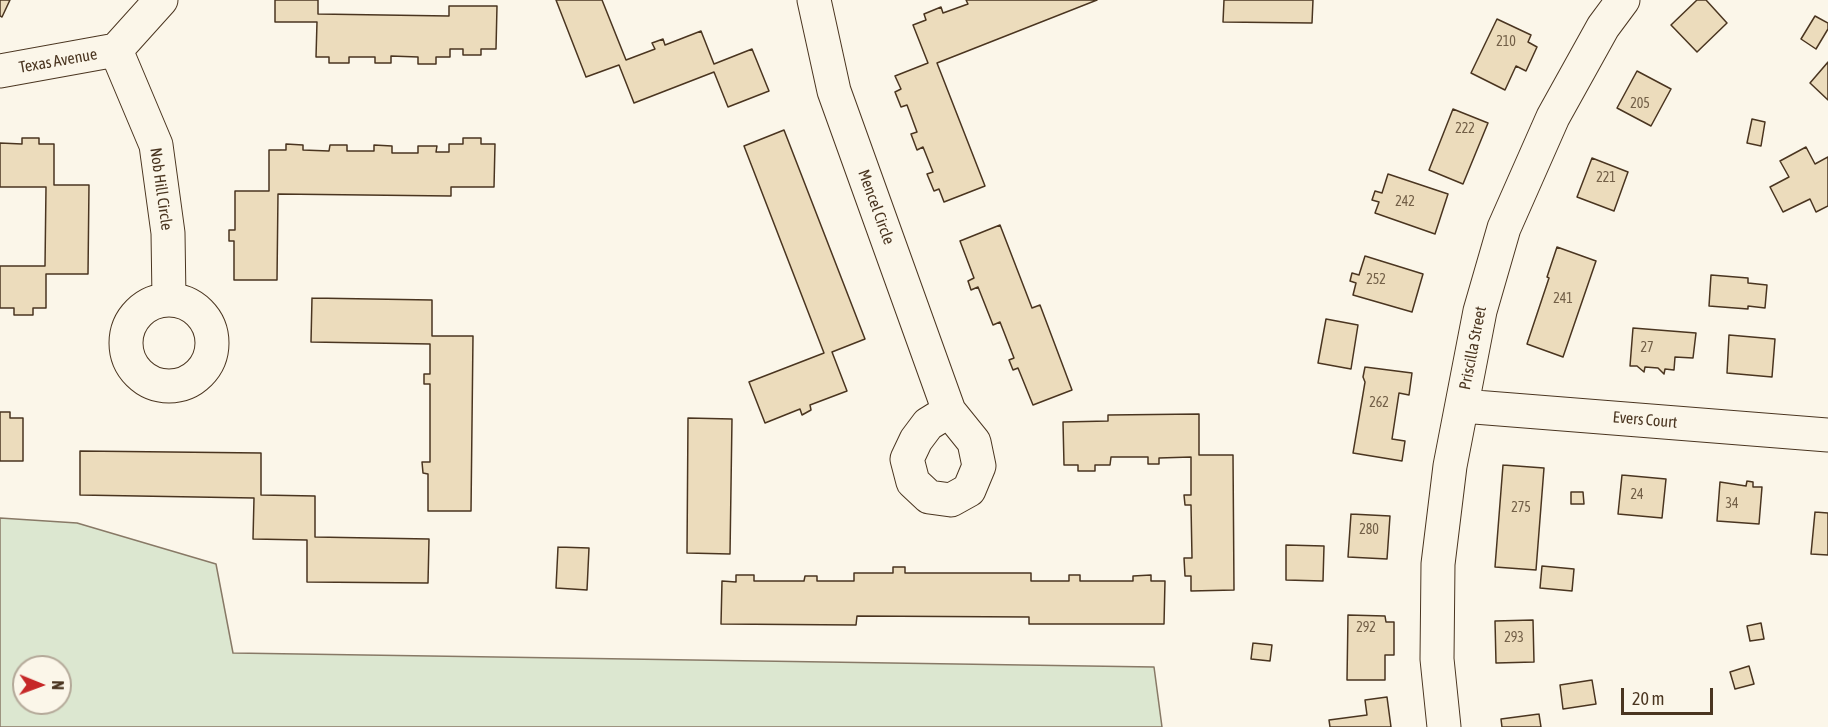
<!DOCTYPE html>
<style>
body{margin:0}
#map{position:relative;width:1828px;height:727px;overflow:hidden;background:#fbf6e9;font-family:"Asap Condensed",sans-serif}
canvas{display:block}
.north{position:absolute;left:12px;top:655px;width:60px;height:60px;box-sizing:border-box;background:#fbf6e9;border:2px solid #b4a999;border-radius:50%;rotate:91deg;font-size:16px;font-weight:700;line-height:24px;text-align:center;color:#4a3520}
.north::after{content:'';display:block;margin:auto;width:21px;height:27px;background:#c62828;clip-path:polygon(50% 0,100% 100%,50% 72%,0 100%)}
.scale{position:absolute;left:1621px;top:688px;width:92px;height:27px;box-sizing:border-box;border:3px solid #4a3520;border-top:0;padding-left:8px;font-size:18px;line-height:21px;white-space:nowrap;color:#4a3520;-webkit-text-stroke:4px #fbf6e9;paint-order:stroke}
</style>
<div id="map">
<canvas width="1828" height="727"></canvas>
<div class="north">N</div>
<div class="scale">20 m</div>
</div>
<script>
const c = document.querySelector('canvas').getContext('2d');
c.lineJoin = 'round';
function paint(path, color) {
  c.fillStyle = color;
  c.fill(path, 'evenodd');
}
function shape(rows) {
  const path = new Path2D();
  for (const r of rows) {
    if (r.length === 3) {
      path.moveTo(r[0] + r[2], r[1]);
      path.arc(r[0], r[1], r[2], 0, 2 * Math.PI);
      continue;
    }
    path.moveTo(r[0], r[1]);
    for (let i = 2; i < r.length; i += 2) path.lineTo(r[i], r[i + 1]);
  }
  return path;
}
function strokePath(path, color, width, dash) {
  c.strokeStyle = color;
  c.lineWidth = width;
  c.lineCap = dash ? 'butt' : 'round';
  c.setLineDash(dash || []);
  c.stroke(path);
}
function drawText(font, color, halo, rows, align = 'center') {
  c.font = font + ' "Asap Condensed",sans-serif';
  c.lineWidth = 4.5;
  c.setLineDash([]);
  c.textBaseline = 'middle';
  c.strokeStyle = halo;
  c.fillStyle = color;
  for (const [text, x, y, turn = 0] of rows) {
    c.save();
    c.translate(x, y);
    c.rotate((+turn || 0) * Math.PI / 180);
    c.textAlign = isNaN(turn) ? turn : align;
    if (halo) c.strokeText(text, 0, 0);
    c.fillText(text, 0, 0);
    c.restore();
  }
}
const green = shape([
 [0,518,77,523,216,564,233,653,1154,667,1162,727,0,727,0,518],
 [24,667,60,667,60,703,24,703,24,667]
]);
paint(green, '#dce7d0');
strokePath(green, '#887966', 1.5);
const building = shape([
 [0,0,10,0,2,17,0,16,0,0],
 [275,0,318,0,318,14,449,16,449,6,497,6,496,49,481,49,481,55,463,55,463,49,450,49,450,57,436,57,436,64,418,64,418,57,391,56,391,63,375,63,375,57,349,57,349,63,329,63,329,57,316,57,317,22,275,22,275,0],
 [556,0,602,0,626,60,655,49,652,43,663,39,665,45,701,31,714,64,752,49,769,91,728,107,714,72,634,103,619,65,586,77,556,0],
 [966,0,1097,0,937,63,985,186,944,202,939,189,934,191,927,174,933,172,923,147,917,150,911,134,917,132,907,105,901,107,895,92,901,89,895,76,928,63,913,25,926,20,924,14,941,7,943,13,968,4,966,0],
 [1224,0,1313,0,1312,23,1223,22,1224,0],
 [1697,0,1706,0,1727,23,1697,52,1671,25,1697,0],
 [1815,16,1828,23,1828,29,1816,49,1801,39,1815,16],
 [1497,19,1531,35,1528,42,1537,47,1526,71,1516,66,1505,90,1471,73,1497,19],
 [1828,62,1828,100,1810,83,1828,62],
 [1637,71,1671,89,1651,126,1617,108,1637,71],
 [1453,109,1488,123,1463,184,1429,170,1453,109],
 [1752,119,1765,122,1761,146,1747,143,1752,119],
 [784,130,865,339,832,352,847,391,810,405,811,410,802,415,800,409,765,423,749,382,824,353,744,146,784,130],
 [22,138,39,138,39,144,54,144,54,185,89,185,88,274,46,274,46,308,33,308,33,315,14,315,14,308,0,308,0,266,45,266,46,187,0,187,0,143,22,144,22,138],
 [463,138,481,138,481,144,495,144,494,187,451,187,451,196,278,194,277,280,234,280,234,241,229,241,229,230,235,230,235,191,269,191,269,150,286,150,286,144,303,145,303,150,329,151,330,145,347,145,347,151,374,151,374,145,392,146,392,153,418,153,418,146,437,146,436,152,449,152,449,144,463,144,463,138],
 [1806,147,1815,164,1828,157,1828,206,1816,212,1810,199,1783,212,1770,187,1789,177,1780,161,1806,147],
 [1592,158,1628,172,1614,211,1577,197,1592,158],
 [1388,174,1448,194,1435,234,1375,213,1379,202,1372,200,1375,191,1382,193,1388,174],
 [1000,225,1032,308,1040,305,1072,390,1033,405,1018,368,1013,370,1009,360,1014,358,1000,322,993,325,978,287,971,290,968,281,974,278,960,241,1000,225],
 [1557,247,1596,261,1563,357,1527,344,1549,278,1547,277,1557,247],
 [1365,256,1423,274,1412,312,1353,295,1356,283,1350,281,1352,273,1359,275,1365,256],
 [1711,275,1748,278,1748,283,1767,285,1765,308,1748,306,1748,309,1709,306,1711,275],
 [312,298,432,300,432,336,473,336,471,511,428,511,428,474,423,473,422,462,430,462,430,384,424,384,424,374,430,374,430,344,311,342,312,298],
 [1326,319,1358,325,1351,369,1318,363,1326,319],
 [1633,328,1696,333,1693,358,1675,357,1674,370,1665,369,1664,374,1658,368,1645,367,1644,372,1637,366,1630,366,1633,328],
 [1729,335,1775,339,1772,377,1727,373,1729,335],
 [1365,367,1412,373,1409,395,1399,393,1392,439,1405,441,1402,461,1353,453,1365,382,1363,377,1365,367],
 [0,412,10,412,10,418,23,418,23,461,0,461,0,412],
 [1199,414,1199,455,1233,455,1234,590,1191,591,1191,576,1185,576,1184,558,1192,558,1191,505,1185,505,1184,495,1191,495,1191,457,1159,458,1159,464,1148,464,1148,457,1111,457,1110,465,1095,465,1095,471,1078,471,1078,465,1064,465,1063,422,1108,421,1108,415,1199,414],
 [688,418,732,419,730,554,687,553,688,418],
 [80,451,261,453,261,495,315,496,315,537,429,539,428,583,307,582,307,540,253,539,254,498,80,495,80,451],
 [1503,465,1544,468,1536,570,1495,567,1503,465],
 [1622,475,1666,479,1662,518,1618,514,1622,475],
 [1747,481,1753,482,1753,487,1762,487,1759,524,1717,521,1720,482,1746,486,1747,481],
 [1571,492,1583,492,1584,504,1571,504,1571,492],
 [1815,512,1828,513,1828,555,1811,554,1815,512],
 [1351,514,1390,516,1387,559,1348,557,1351,514],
 [1286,545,1324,546,1323,581,1286,580,1286,545],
 [558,547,589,548,587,590,556,588,558,547],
 [1542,566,1574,569,1572,591,1540,588,1542,566],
 [893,567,905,567,905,573,1031,573,1031,581,1069,581,1069,575,1080,575,1080,581,1133,581,1133,576,1151,575,1151,581,1165,581,1164,624,1029,624,1029,617,857,616,856,625,721,624,722,581,736,582,736,575,754,575,754,581,804,581,805,576,817,576,817,581,854,581,854,573,893,573,893,567],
 [1348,615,1385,616,1386,622,1394,622,1394,655,1385,655,1385,680,1347,680,1348,615],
 [1533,620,1534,662,1496,663,1495,621,1533,620],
 [1761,623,1764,639,1750,641,1747,626,1761,623],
 [1253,643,1272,645,1270,661,1251,659,1253,643],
 [1749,666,1754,684,1735,689,1730,672,1749,666],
 [1592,680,1596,704,1563,709,1560,685,1592,680],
 [1387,697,1391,727,1330,727,1329,720,1367,715,1365,700,1387,697],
 [1539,714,1541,727,1502,727,1501,719,1539,714]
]);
paint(building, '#ecdcbc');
strokePath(building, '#4a3520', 1.5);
const minor = shape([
 [814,0,834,91,949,411,974,442,979,466,969,490,951,500,929,497,913,482,907,459,916,440,928,424,949,411],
 [116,50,156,145,168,233,169,299],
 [116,50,161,0],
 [0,71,116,50],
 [169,343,43],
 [1462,406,1828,435],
 [1444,727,1437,659,1438,564,1450,466,1480,311,1504,228,1553,117,1603,27,1623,0]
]);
strokePath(minor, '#4a3520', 35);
strokePath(minor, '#fbf6e9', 33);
drawText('14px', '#725f47', null, [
 ["210",1506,42],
 ["205",1640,104],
 ["222",1465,129],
 ["221",1606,178],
 ["242",1405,202],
 ["252",1376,280],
 ["241",1563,299],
 ["27",1647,348],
 ["262",1379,403],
 ["24",1637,495],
 ["34",1732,504],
 ["275",1521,508],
 ["280",1369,530],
 ["292",1366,628],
 ["293",1514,638]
]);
drawText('16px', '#4a3520', '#fbf6e9', [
 ["Texas Avenue",58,61,-10],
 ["Nob Hill Circle",161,189,82],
 ["Mencel Circle",876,207,70],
 ["Priscilla Street",1473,348,-79],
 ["Evers Court",1645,420,5]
]);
</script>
